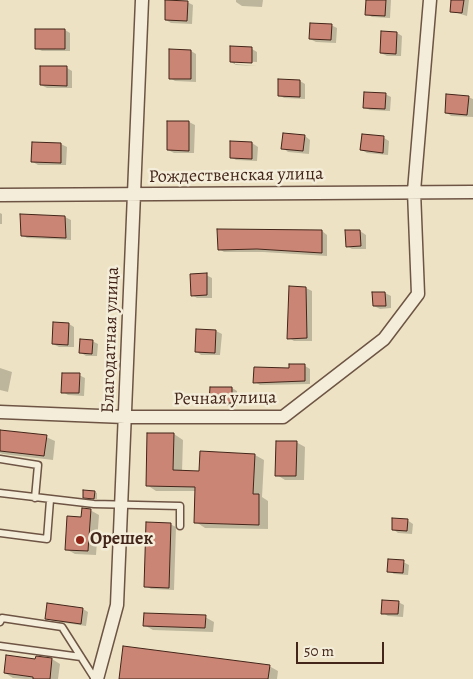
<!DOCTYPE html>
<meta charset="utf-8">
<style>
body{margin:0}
#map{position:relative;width:473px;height:679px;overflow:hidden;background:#ede3c4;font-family:Alegreya,serif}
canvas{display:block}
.scale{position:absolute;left:296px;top:642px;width:88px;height:22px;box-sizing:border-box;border:2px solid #432519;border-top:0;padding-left:6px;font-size:15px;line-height:18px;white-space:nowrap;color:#432519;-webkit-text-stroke:4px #f3edd9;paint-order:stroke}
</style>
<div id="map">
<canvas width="473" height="679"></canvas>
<div class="scale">50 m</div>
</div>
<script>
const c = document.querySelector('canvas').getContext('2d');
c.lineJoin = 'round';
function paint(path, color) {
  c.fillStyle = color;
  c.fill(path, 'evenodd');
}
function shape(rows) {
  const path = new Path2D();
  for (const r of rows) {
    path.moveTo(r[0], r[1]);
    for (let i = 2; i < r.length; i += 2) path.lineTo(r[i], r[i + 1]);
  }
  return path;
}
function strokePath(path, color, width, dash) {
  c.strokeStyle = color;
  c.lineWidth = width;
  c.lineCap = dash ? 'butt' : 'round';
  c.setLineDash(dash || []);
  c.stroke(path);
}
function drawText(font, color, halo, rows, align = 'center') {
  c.font = font + ' Alegreya,serif';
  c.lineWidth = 5;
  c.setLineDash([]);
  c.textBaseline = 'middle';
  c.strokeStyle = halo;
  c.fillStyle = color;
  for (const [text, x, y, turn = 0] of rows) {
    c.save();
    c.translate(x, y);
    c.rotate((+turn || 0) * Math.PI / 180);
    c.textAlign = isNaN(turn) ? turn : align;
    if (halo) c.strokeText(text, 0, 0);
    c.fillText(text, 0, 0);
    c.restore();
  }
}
paint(shape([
 [236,0,263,0,262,7,242,6,236,2],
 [367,0,391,0,390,18,372,17,367,14],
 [452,0,469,0,467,16,451,11],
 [187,2,193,5,192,24,171,23,166,20],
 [331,25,337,28,336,43,316,42,310,39],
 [65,30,70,33,70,51,42,51,36,48],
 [397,33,402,36,401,56,387,56,381,53],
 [252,49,257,52,257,62,235,61,235,64,257,66,236,65,231,62],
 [191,51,196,54,196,82,175,81,170,78],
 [67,68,72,71,72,88,47,88,41,85],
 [280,81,300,81,305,84,305,99,284,98,279,95],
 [385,94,391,97,390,111,370,110,364,107],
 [468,97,473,99,473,117,451,116,446,112],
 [169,122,189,122,195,125,194,153,174,153,168,150],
 [305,136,310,140,309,154,288,152,283,148],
 [384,138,389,141,388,155,367,153,362,150],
 [231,143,252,143,258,147,257,161,236,160,231,157],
 [33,144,61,144,67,147,66,165,38,165,33,162],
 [0,213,2,214,2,224,0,224],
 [40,217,65,217,71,220,71,240,27,238,22,235],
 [322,231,327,235,327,256,263,252,224,252,219,249],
 [360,231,366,235,366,249,352,249,347,246,347,232],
 [206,275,212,278,212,298,197,298,192,295],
 [290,287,306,288,312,291,312,341,294,341,289,338],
 [385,293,391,296,391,308,380,309,374,306,374,294],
 [54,324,69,324,74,327,74,347,59,347,53,344],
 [197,330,216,331,222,334,220,355,201,355,196,351],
 [92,341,98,344,97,356,86,356,80,352],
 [305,366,310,369,310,384,260,385,255,382],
 [0,368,12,372,8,392,0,390],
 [79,375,85,378,84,396,68,395,63,392],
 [232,388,237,391,237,406,216,405,211,402],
 [0,431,46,437,55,441,53,460,3,454,0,453],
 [174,434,183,440,182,472,201,472,255,455,264,460,262,497,268,501,268,529,205,528,196,522,196,491,156,491,147,485],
 [296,442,305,447,304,480,285,480,277,475],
 [95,492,97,493,97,499,86,498],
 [90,510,99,515,96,555,75,554,66,549,82,518],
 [407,520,413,524,412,534,398,533,393,529],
 [170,524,176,527,174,590,151,589,146,586],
 [403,562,409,565,408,575,394,574,389,571],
 [398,602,404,605,403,617,388,616,383,613],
 [83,609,88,612,86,626,52,621,46,618],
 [205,617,214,622,213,632,153,630,144,625],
 [52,659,60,664,58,679,25,679,13,678,5,673,36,660],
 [269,666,278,671,277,679,120,679]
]), '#0003');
const building = shape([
 [165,0,188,1,187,21,165,20,165,0],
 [366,0,386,0,385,16,365,15,366,0],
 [451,0,464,0,462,13,450,12,451,0],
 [310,23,332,24,331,40,309,39,310,23],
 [35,29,65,29,65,49,35,49,35,29],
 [381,31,397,32,396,54,380,53,381,31],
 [230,46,252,47,252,63,230,62,230,46],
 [169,49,191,50,191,79,169,79,169,49],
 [40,66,67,66,67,86,40,85,40,66],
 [278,79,300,80,300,97,278,96,278,79],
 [364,92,386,93,385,109,363,108,364,92],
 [446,94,469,96,467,115,445,113,446,94],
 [167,121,189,121,189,151,167,150,167,121],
 [283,133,305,135,303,151,281,149,283,133],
 [362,134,384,136,383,153,360,150,362,134],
 [230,141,252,142,252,159,230,158,230,141],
 [32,142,61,143,61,163,31,162,32,142],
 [20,214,65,216,66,238,21,236,20,214],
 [217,229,322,230,322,253,257,249,218,250,217,229],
 [345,230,360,230,361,246,346,247,345,230],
 [207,273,207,295,191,296,190,274,207,273],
 [289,286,306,287,307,338,287,339,289,286],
 [372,292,385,292,386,306,373,306,372,292],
 [53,322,69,323,68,345,52,344,53,322],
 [196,329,216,330,215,353,195,352,196,329],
 [80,339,93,340,92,354,79,353,80,339],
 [289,364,305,364,305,381,253,383,254,367,289,368,289,364],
 [62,373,80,373,79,393,61,393,62,373],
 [210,387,232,387,232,403,209,403,210,387],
 [0,430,47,435,44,456,0,451,0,430],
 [147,433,174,433,173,470,199,471,200,451,255,454,253,494,259,494,259,525,194,523,195,487,146,486,147,433],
 [276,441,297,441,296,476,275,476,276,441],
 [83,490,95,491,94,499,83,498,83,490],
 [82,508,91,509,88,551,65,550,67,516,81,517,82,508],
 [392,518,408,519,407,531,392,530,392,518],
 [146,522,171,523,169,588,144,587,146,522],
 [388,559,404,560,403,573,387,572,388,559],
 [382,600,399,601,398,614,381,614,382,600],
 [47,603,83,608,81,624,45,619,47,603],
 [144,613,206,615,205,628,143,626,144,613],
 [123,646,270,665,268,679,119,679,123,646],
 [6,655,35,659,36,656,52,658,50,679,33,679,33,677,4,673,6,655]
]);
paint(building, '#cb8575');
strokePath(building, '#432519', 1);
const lane = shape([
 [0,459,38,465,35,498],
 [0,493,94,504,180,506,180,526],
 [0,533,47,539,50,500],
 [0,622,2,618,62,627,95,679],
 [0,646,81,657]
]);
const street = shape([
 [0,195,473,192],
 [0,412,125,417,283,417,384,339,418,294,414,191,430,0],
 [97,679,117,605,142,0]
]);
strokePath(lane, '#6e5444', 9);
strokePath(street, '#6e5444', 15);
strokePath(lane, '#f3edd9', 6);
strokePath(street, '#f3edd9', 12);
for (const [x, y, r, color] of [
 [80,540,5,"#8f2418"]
]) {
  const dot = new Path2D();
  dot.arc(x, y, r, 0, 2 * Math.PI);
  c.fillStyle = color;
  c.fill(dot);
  strokePath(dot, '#f3edd9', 2);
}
drawText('18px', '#432519', '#f3edd9', [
 ["Рождественская улица",236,176,-1],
 ["Благодатная улица",111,340,-88],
 ["Речная улица",225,399,-1]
]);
drawText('bold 18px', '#432519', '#f3edd9', [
 ["Орешек",90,540]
], 'left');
</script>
